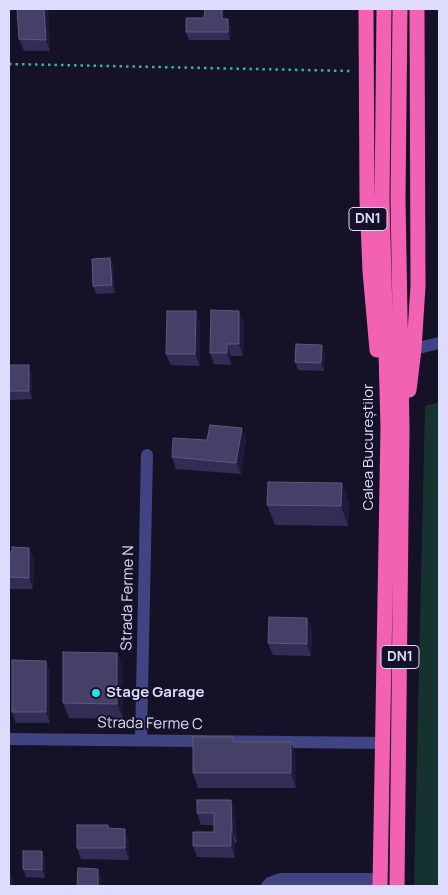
<!DOCTYPE html>
<meta charset="utf-8">
<style>
body{margin:0}
#map{position:relative;width:448px;height:895px;overflow:hidden;background:#151228;font-family:Manrope,sans-serif}
canvas{display:block}
.frame{position:absolute;inset:0;border:10px solid #dedcfc;pointer-events:none}
</style>
<div id="map">
<canvas width="448" height="895"></canvas>
<div class="frame"></div>
</div>
<script>
const c = document.querySelector('canvas').getContext('2d');
c.lineJoin = 'round';
function paint(path, color) {
  c.fillStyle = color;
  c.fill(path, 'evenodd');
}
function shape(rows) {
  const path = new Path2D();
  for (const r of rows) {
    path.moveTo(r[0], r[1]);
    for (let i = 2; i < r.length; i += 2) path.lineTo(r[i], r[i + 1]);
  }
  return path;
}
function strokePath(path, color, width, dash) {
  c.strokeStyle = color;
  c.lineWidth = width;
  c.lineCap = dash ? 'butt' : 'round';
  c.setLineDash(dash || []);
  c.stroke(path);
}
function drawText(font, color, halo, rows, align = 'center') {
  c.font = font + ' Manrope,sans-serif';
  c.lineWidth = 4;
  c.setLineDash([]);
  c.textBaseline = 'middle';
  c.strokeStyle = halo;
  c.fillStyle = color;
  for (const [text, x, y, turn = 0] of rows) {
    c.save();
    c.translate(x, y);
    c.rotate((+turn || 0) * Math.PI / 180);
    c.textAlign = isNaN(turn) ? turn : align;
    if (halo) c.strokeText(text, 0, 0);
    c.fillText(text, 0, 0);
    c.restore();
  }
}
paint(shape([
 [439,402,439,886,414,886,425,406]
]), '#16322f');
strokePath(shape([
 [9,64,352,71]
]), '#3ab2a2', 2.5, [2.5, 4]);
strokePath(shape([
 [414,349,439,343],
 [9,739,381,743],
 [141,740,147,455],
 [267,886,270,883,281,879,380,879]
]), '#414483', 12);
strokePath(shape([
 [366,9,367,200,370,271,377,350],
 [409,390,414,349,418,286,417,9],
 [380,886,388,428,382,200,384,9],
 [397,886,402,429,398,199,400,9]
]), '#f361b2', 15);
paint(shape([
 [17,9,48,9,50,51,24,51,19,39],
 [225,15,225,19,231,27,230,40,189,40,186,32,204,18],
 [110,258,113,266,115,293,96,294,93,286],
 [200,323,200,366,171,365,166,354],
 [244,323,243,356,231,356,231,365,214,364,210,353],
 [325,353,324,371,298,370,295,362],
 [9,365,32,373,32,399,9,400],
 [246,439,241,474,176,469,172,457,207,440],
 [342,483,349,503,348,526,275,525,267,505],
 [9,552,12,552,34,559,33,589,9,589],
 [307,618,312,629,311,656,273,655,268,643],
 [117,653,123,668,123,719,69,718,63,703],
 [46,661,50,672,50,723,16,723,12,712],
 [235,742,291,742,296,757,296,788,198,788,193,773],
 [231,800,235,812,237,843,235,843,235,858,197,857,193,846,214,832,214,825,201,825,197,813],
 [129,840,129,860,81,859,77,848],
 [42,851,45,859,45,878,26,877,23,869]
]), '#322d55');
paint(shape([
 [44,9,48,9,50,51,46,40],
 [222,9,223,9,225,15,225,27,222,19],
 [228,19,231,27,230,40,228,32],
 [110,258,113,266,115,293,112,285],
 [196,311,200,323,200,366,195,354],
 [239,311,244,323,243,356,239,344],
 [227,344,231,356,231,365,227,353],
 [322,345,325,353,324,371,321,363],
 [29,365,32,373,32,399,29,391],
 [242,428,246,439,241,474,236,463],
 [342,483,349,503,348,526,341,506],
 [29,548,34,559,33,589,29,578],
 [307,618,312,629,311,656,307,644],
 [117,653,123,668,123,719,117,704],
 [46,661,50,672,50,723,46,712],
 [291,742,296,757,296,788,291,773],
 [231,800,235,812,237,843,232,831],
 [125,829,129,840,129,860,125,848],
 [231,831,235,843,235,858,231,846],
 [42,851,45,859,45,878,42,870],
 [9,867,13,879,13,886,9,886],
 [98,869,101,877,101,886,98,886]
]), '#1f1a3b');
const building = shape([
 [17,9,44,9,46,40,19,39,17,9],
 [205,9,222,9,222,19,228,19,228,32,186,32,186,18,204,18,205,9],
 [110,258,112,285,93,286,92,259,110,258],
 [211,310,239,311,239,344,227,344,227,353,210,353,211,310],
 [167,311,196,311,195,354,166,354,167,311],
 [296,344,322,345,321,363,295,362,296,344],
 [9,365,29,365,29,391,9,391,9,365],
 [210,425,242,428,236,463,172,457,173,438,207,440,210,425],
 [268,482,342,483,341,506,267,505,268,482],
 [12,547,29,548,29,578,9,577,9,552,12,552,12,547],
 [269,617,307,618,307,644,268,643,269,617],
 [63,652,117,653,117,704,63,703,63,652],
 [12,660,46,661,46,712,12,712,12,660],
 [193,737,233,737,233,742,291,742,291,773,193,773,193,737],
 [197,800,231,800,232,831,231,831,231,846,193,846,193,832,214,832,214,813,197,813,197,800],
 [77,825,108,825,108,828,125,829,125,848,77,848,77,825],
 [23,851,42,851,42,870,23,869,23,851],
 [78,868,98,869,98,886,77,886,78,868]
]);
paint(building, '#444067');
strokePath(building, '#5c587e', 1);
for (const [x, y, r, color] of [
 [96,693,5,"#18e8ed"]
]) {
  const dot = new Path2D();
  dot.arc(x, y, r, 0, 2 * Math.PI);
  c.fillStyle = color;
  c.fill(dot);
  strokePath(dot, '#151228', 2);
}
for (const [x, y, w] of [
 [368,219,38],
 [400,657,38]
]) {
  const box = new Path2D();
  box.roundRect(x - w / 2, y - 11.5, w, 23, 4);
  c.fillStyle = '#151228';
  c.fill(box);
  strokePath(box, '#dedcfc', 1);
}
drawText('bold 14px', '#dedcfc', null, [
 ["DN1",368,219],
 ["DN1",400,657]
]);
drawText('15px', '#dedcfc', '#151228', [
 ["Calea Bucureștilor",369,447,-90],
 ["Strada Ferme N",128,598,-89],
 ["Strada Ferme C",150,724,1]
]);
drawText('bold 15px', '#dedcfc', '#151228', [
 ["Stage Garage",106,693]
], 'left');
</script>
